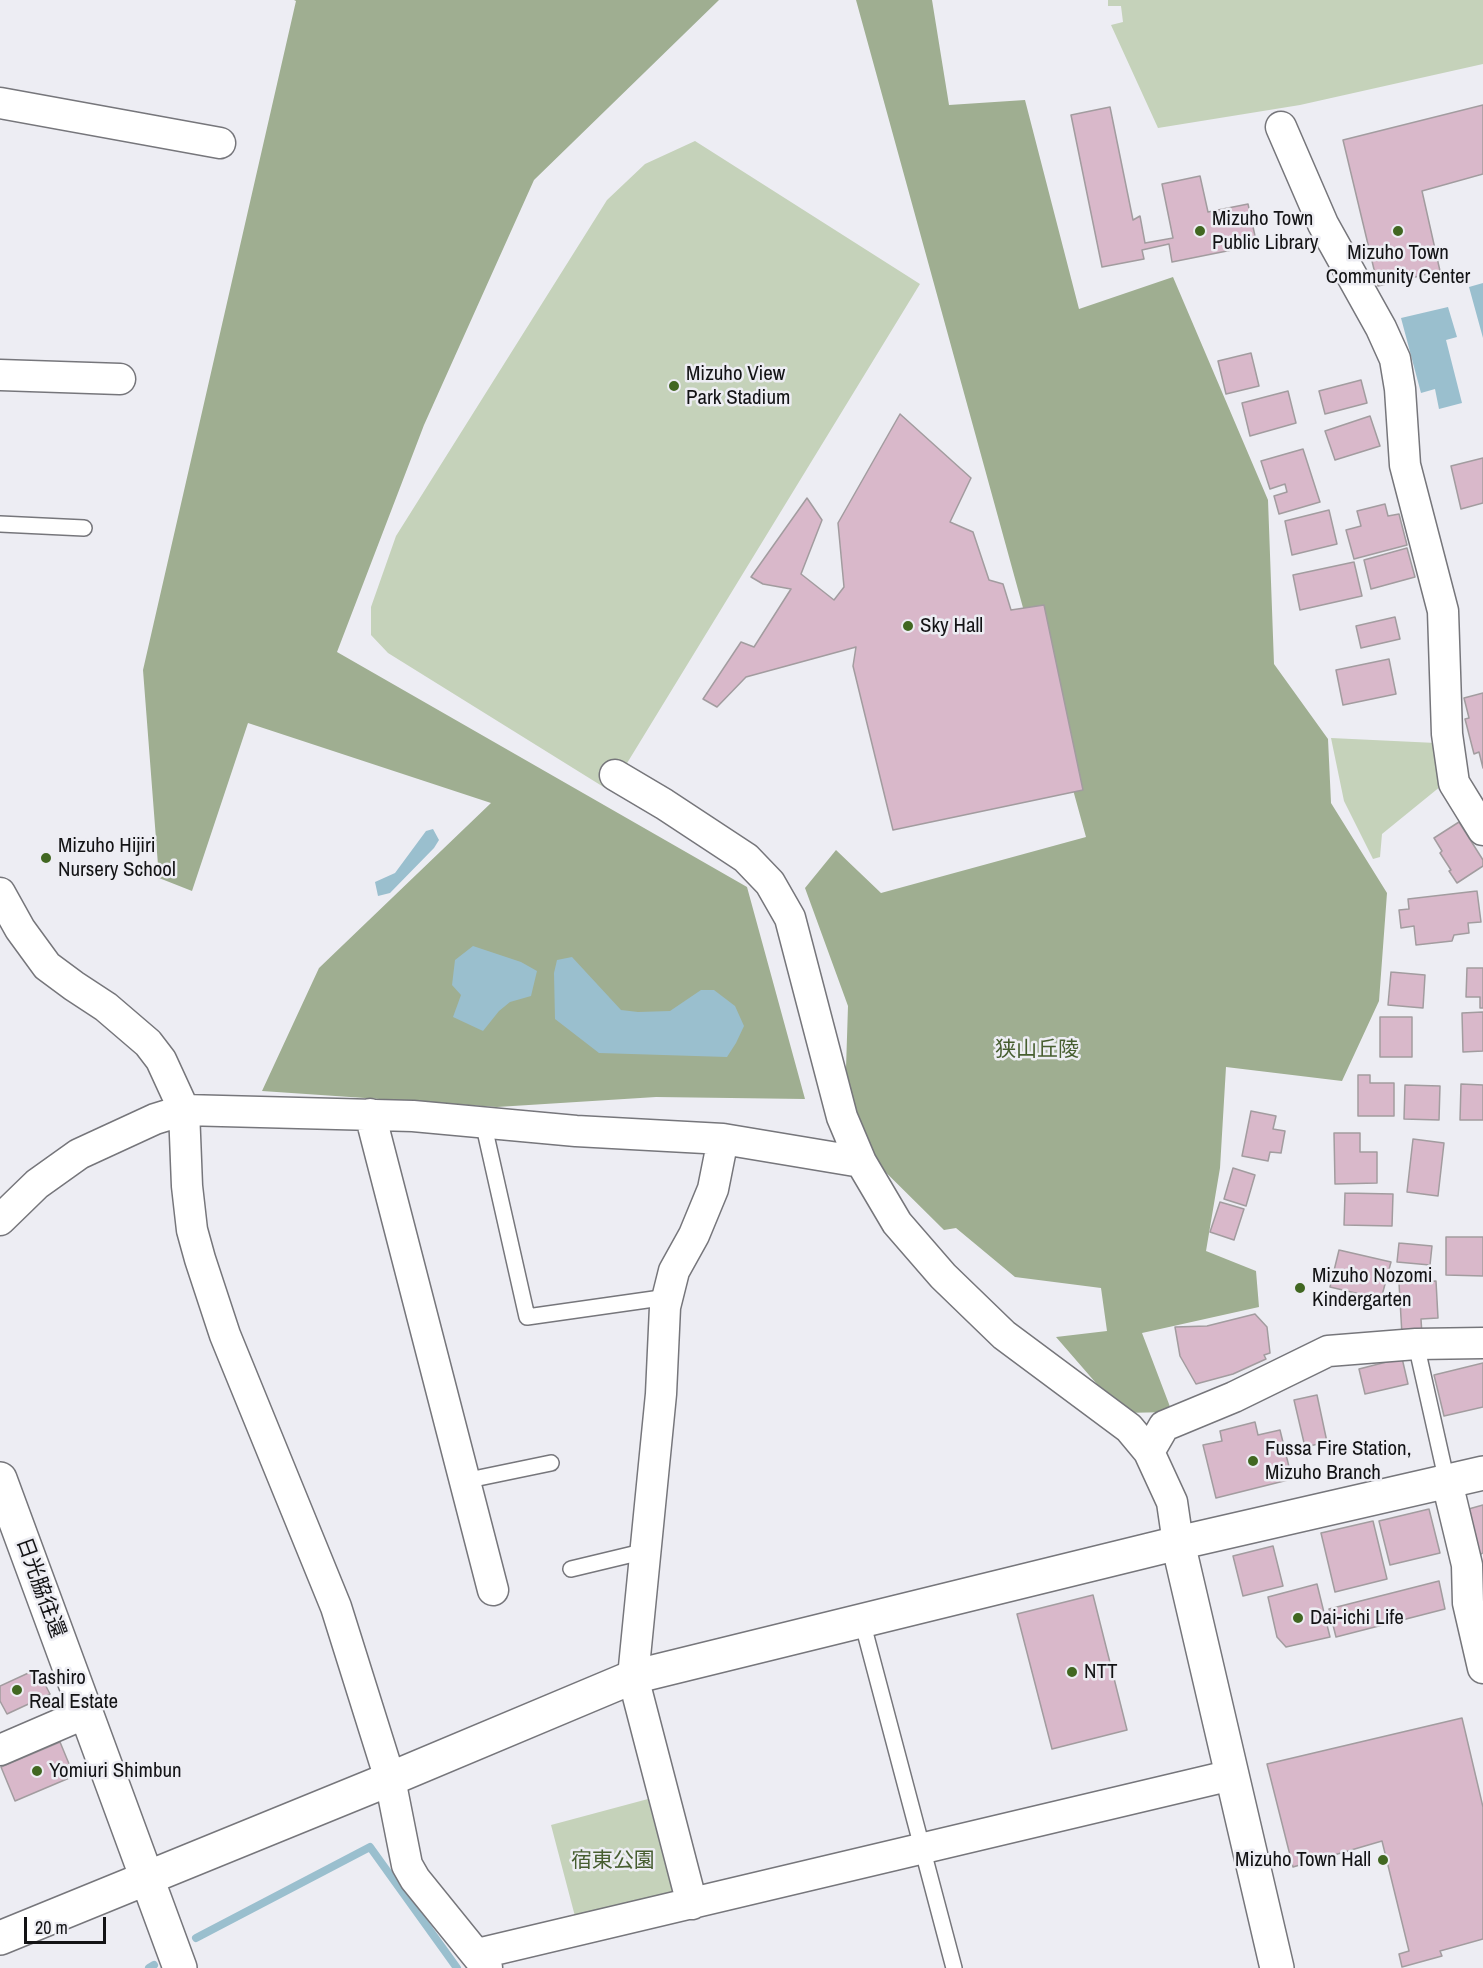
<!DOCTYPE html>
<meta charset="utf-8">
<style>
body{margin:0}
#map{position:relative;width:1483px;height:1968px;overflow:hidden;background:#ededf3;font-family:"Archivo Narrow",sans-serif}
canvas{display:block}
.scale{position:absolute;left:24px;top:1917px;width:82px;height:27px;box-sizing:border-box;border:3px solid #131315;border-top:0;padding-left:8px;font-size:18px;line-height:21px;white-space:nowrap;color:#131315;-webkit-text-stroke:4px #ededf3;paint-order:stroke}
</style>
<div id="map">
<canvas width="1483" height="1968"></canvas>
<div class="scale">20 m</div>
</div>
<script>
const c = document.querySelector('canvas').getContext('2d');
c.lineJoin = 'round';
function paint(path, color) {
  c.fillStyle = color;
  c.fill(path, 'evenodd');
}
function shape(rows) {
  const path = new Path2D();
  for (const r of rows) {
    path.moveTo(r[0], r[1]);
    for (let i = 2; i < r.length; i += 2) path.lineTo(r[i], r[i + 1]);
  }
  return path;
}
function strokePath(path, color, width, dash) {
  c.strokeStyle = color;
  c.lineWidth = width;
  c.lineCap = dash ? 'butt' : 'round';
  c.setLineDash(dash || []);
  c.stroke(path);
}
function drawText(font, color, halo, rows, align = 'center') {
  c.font = font + ' "Archivo Narrow","Noto Sans JP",sans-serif';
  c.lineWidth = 5;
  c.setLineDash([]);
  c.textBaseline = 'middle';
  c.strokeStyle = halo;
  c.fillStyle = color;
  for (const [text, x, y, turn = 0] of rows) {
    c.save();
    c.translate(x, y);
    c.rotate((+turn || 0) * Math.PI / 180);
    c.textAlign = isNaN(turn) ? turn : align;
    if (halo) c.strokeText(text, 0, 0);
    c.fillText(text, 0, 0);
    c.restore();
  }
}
paint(shape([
 [1108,0,1483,0,1483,64,1300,105,1158,128,1111,25,1123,22,1121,6,1108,6],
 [695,141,920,284,610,791,388,653,371,635,371,607,396,536,607,200,645,164],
 [1331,738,1436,743,1441,786,1382,834,1380,857,1373,859,1344,801],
 [648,1799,674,1898,577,1924,551,1825]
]), '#c5d2ba');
paint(shape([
 [294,0,719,0,534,180,424,425,337,652,747,887,805,1099,656,1097,497,1107,262,1091,319,968,491,803,248,723,192,891,159,878,143,670,296,1],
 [856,0,932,0,949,105,1025,100,1079,309,1173,277,1268,500,1274,664,1328,739,1331,803,1387,893,1379,1001,1342,1081,1226,1067,1220,1168,1206,1251,1256,1271,1259,1307,1142,1333,1172,1412,1122,1413,1056,1337,1107,1331,1101,1288,1015,1277,956,1228,944,1230,844,1131,848,1006,805,888,836,850,881,893,1086,837]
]), '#9fae91');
paint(shape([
 [1483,283,1483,338,1469,287],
 [1448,307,1457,337,1446,340,1462,403,1439,409,1435,389,1421,393,1401,318],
 [433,829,439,840,434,848,390,893,378,896,375,882,395,873,426,831],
 [473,946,521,962,537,971,531,996,510,1002,499,1011,483,1031,453,1017,461,995,452,985,455,960],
 [572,957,621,1010,638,1012,670,1011,701,990,714,990,735,1006,744,1026,736,1043,727,1057,599,1053,555,1019,554,973,557,960]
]), '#9abfce');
strokePath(shape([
 [196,1938,370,1847,457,1968],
 [149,1968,154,1965]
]), '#9abfce', 8);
const building = shape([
 [1483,105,1483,174,1422,191,1440,271,1378,286,1343,140,1483,105],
 [1110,107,1133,220,1140,216,1145,243,1173,238,1162,184,1200,176,1208,212,1248,204,1257,245,1172,262,1169,244,1142,250,1144,259,1102,267,1071,115,1110,107],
 [1251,353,1259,386,1226,394,1218,361,1251,353],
 [1361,380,1367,403,1325,414,1319,391,1361,380],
 [1288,391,1296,423,1250,436,1242,403,1288,391],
 [900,414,971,478,950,522,973,532,989,580,1003,584,1011,610,1044,605,1083,790,893,830,853,666,856,647,746,677,717,707,703,699,741,642,754,647,791,589,763,584,751,577,807,498,822,520,801,574,834,600,844,587,838,523,900,414],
 [1370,416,1380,446,1335,460,1325,431,1370,416],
 [1303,449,1320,502,1279,514,1274,496,1287,492,1285,484,1270,489,1261,461,1303,449],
 [1483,458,1483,503,1461,509,1451,466,1483,458],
 [1385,504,1388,516,1399,514,1407,545,1354,559,1346,530,1361,526,1357,511,1385,504],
 [1329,510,1337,544,1292,555,1285,521,1329,510],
 [1407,548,1415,577,1371,589,1364,560,1407,548],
 [1354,562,1362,596,1300,610,1293,575,1354,562],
 [1395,617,1400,639,1361,648,1356,626,1395,617],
 [1389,659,1396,694,1343,705,1336,670,1389,659],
 [1483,693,1483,768,1479,752,1474,754,1465,719,1469,718,1464,698,1483,693],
 [1459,822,1483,860,1483,866,1457,883,1449,871,1451,870,1440,853,1442,851,1434,838,1459,822],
 [1477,891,1481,922,1468,923,1469,933,1454,935,1452,941,1416,945,1414,926,1401,928,1399,910,1409,909,1408,899,1477,891],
 [1467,968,1483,968,1483,1008,1480,1008,1480,997,1466,997,1467,968],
 [1391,972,1425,975,1423,1008,1388,1005,1391,972],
 [1483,1012,1483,1051,1463,1052,1462,1013,1483,1012],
 [1380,1017,1412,1017,1412,1057,1380,1057,1380,1017],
 [1358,1075,1370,1075,1370,1083,1394,1083,1394,1116,1358,1116,1358,1075],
 [1461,1084,1483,1085,1483,1120,1460,1120,1461,1084],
 [1405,1085,1440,1086,1439,1120,1404,1119,1405,1085],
 [1251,1111,1276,1116,1273,1129,1285,1131,1281,1153,1270,1152,1268,1161,1242,1156,1251,1111],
 [1334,1133,1360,1133,1360,1152,1377,1152,1377,1183,1335,1184,1334,1133],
 [1413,1139,1444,1143,1438,1196,1407,1192,1413,1139],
 [1233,1168,1255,1175,1246,1206,1224,1199,1233,1168],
 [1345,1193,1393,1194,1392,1226,1344,1225,1345,1193],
 [1220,1202,1244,1209,1234,1240,1210,1232,1220,1202],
 [1446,1237,1483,1237,1483,1276,1446,1275,1446,1237],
 [1399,1243,1432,1246,1430,1265,1397,1262,1399,1243],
 [1339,1250,1391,1262,1381,1299,1330,1287,1339,1250],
 [1436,1281,1438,1318,1421,1319,1422,1335,1402,1335,1399,1283,1436,1281],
 [1255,1314,1267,1327,1270,1353,1264,1355,1266,1359,1233,1374,1196,1384,1180,1356,1175,1327,1207,1326,1255,1314],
 [1402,1358,1408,1384,1365,1394,1359,1369,1402,1358],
 [1483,1363,1483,1407,1444,1416,1434,1375,1483,1363],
 [1317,1395,1327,1442,1305,1447,1294,1400,1317,1395],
 [1255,1422,1258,1435,1280,1430,1292,1479,1216,1498,1203,1445,1222,1441,1220,1431,1255,1422],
 [1483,1505,1483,1553,1479,1555,1465,1510,1483,1505],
 [1429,1509,1440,1553,1390,1565,1379,1521,1429,1509],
 [1373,1521,1387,1579,1335,1592,1321,1533,1373,1521],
 [1273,1546,1283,1586,1243,1596,1233,1556,1273,1546],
 [1439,1581,1445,1609,1336,1637,1329,1609,1439,1581],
 [1317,1584,1330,1637,1286,1647,1277,1637,1268,1597,1317,1584],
 [1093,1595,1127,1730,1052,1749,1017,1614,1093,1595],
 [37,1669,50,1694,7,1714,0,1701,0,1686,37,1669],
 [1462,1718,1483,1807,1483,1939,1440,1951,1442,1956,1402,1967,1399,1954,1409,1951,1382,1841,1293,1867,1267,1764,1462,1718],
 [60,1742,74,1776,15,1801,1,1767,60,1742]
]);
paint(building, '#d9b8ca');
strokePath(building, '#a29c9f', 1.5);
const lane = shape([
 [0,524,84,528],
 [483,1122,527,1317,668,1297],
 [1416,1344,1447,1482],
 [464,1481,551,1463],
 [571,1569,646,1551],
 [862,1621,954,1968]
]);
const street = shape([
 [0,103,220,143],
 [1281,127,1323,224,1381,328,1395,359,1400,389,1405,465,1443,611,1447,734,1454,783,1483,830],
 [0,375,120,379],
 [615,775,664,804,746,858,770,883,790,918,842,1117,861,1162,897,1223,943,1276,1004,1335,1129,1428,1149,1452,1172,1502,1178,1543],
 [0,893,20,929,47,966,74,986,106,1007,148,1043,161,1060,184,1110,187,1186,192,1230,200,1259,225,1335,336,1607,390,1779,407,1865,415,1879,487,1968],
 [370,1114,493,1590],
 [0,1220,37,1184,79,1154,155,1119,184,1110,413,1116,576,1131,723,1139,861,1162],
 [1149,1452,1164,1426,1234,1397,1328,1351,1416,1344,1483,1343],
 [1447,1482,1467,1565,1468,1603,1483,1668],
 [0,1750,86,1713],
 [692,1904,633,1677,661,1394,665,1307,674,1271,694,1235,713,1189,723,1139],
 [477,1954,1232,1775]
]);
const secondary = shape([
 [0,1479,180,1968],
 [1178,1543,1277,1968],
 [0,1938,390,1779,633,1677,1178,1543,1483,1473]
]);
strokePath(lane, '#76767b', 18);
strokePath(street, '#76767b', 33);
strokePath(secondary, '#76767b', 36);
strokePath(lane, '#fff', 15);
strokePath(street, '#fff', 30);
strokePath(secondary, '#fff', 33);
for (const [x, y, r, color] of [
 [1200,231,6,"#416721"],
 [1398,231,6,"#416721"],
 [674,386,6,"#416721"],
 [908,626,6,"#416721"],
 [46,858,6,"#416721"],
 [1300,1288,6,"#416721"],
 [1253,1461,6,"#416721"],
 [1298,1618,6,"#416721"],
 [1072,1672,6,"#416721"],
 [17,1690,6,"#416721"],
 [37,1771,6,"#416721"],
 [1383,1860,6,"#416721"]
]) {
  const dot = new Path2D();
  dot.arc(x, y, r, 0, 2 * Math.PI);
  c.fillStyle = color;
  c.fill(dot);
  strokePath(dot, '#ededf3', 2);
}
drawText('21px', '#131315', '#ededf3', [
 ["Mizuho Town",1212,219],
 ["Public Library",1212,243],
 ["Mizuho Town",1398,253,"center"],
 ["Community Center",1398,277,"center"],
 ["Mizuho View",686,374],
 ["Park Stadium",686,398],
 ["Sky Hall",920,626],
 ["Mizuho Hijiri",58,846],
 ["Nursery School",58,870],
 ["Mizuho Nozomi",1312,1276],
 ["Kindergarten",1312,1300],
 ["Fussa Fire Station,",1265,1449],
 ["Mizuho Branch",1265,1473],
 ["Dai-ichi Life",1310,1618],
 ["NTT",1084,1672],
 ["Tashiro",29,1678],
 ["Real Estate",29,1702],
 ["Yomiuri Shimbun",49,1771],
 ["Mizuho Town Hall",1371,1860,"right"]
], 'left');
drawText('21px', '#475e30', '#ededf3', [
 ["狭山丘陵",1037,1050],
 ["宿東公園",613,1861]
]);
drawText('21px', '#131315', '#ededf3', [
 ["日光脇往還",40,1588,70]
]);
</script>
